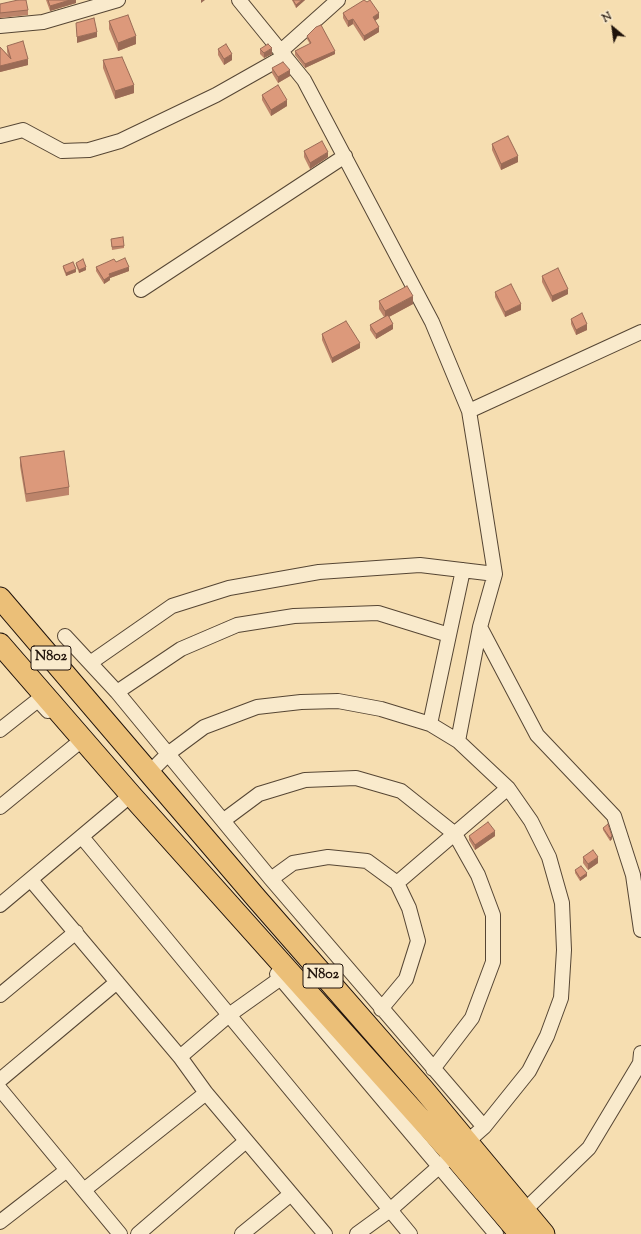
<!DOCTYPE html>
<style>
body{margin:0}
#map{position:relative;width:641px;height:1234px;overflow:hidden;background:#f6deb1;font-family:"Sorts Mill Goudy",serif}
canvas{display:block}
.north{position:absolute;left:593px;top:8px;width:40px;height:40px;-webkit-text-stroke:3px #f9eacc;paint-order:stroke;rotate:331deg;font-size:11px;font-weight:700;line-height:16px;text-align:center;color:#20130b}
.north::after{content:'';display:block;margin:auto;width:14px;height:18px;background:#20130b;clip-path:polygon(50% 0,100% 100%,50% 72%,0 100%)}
</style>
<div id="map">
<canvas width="641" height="1234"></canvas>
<div class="north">N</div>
</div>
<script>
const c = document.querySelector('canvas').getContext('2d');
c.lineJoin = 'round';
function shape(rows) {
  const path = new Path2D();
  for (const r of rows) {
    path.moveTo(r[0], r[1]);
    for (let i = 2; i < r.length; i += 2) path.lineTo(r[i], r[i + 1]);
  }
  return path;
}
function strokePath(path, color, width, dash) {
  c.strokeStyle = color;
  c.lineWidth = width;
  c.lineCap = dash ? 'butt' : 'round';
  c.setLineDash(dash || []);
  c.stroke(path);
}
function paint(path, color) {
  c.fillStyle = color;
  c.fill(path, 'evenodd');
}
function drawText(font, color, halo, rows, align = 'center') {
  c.font = font + ' "Sorts Mill Goudy",serif';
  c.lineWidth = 4;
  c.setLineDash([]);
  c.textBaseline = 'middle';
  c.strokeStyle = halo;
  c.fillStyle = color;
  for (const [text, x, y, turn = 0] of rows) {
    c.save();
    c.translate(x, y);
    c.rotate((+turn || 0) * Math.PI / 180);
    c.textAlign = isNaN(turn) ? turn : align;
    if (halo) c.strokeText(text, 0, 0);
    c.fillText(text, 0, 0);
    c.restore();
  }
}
const minor = shape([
 [239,0,304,80,432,322,469,411,476,454,495,574,480,627,537,735,614,816,633,875,641,930],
 [0,26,43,22,118,0],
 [281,51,338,0],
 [0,136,23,130,62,151,89,150,120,141,216,95,285,56],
 [141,290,345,156],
 [469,411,641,332],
 [449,635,463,570],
 [65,636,117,692,271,879,484,1127],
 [90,663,172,606,229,588,319,572,420,565,495,574],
 [117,692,181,649,237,625,294,616,378,613,449,635,430,724],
 [0,730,38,700,48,711],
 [458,741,480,627],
 [150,772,169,753,204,727,257,707,301,702,338,701,381,709,430,724,458,741,508,788,531,821,549,857,562,903,564,950,561,998,547,1036,529,1071,484,1127,390,1210,357,1234],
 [0,807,83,739],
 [224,820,259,794,305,780,356,778,401,791,455,834,478,875,493,915,493,962,472,1018,433,1069],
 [82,837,410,1234],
 [271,879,293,863,328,857,367,861,397,883,409,908,418,941,406,979,381,1009],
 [31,880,180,1057,206,1093,325,1234],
 [397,883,508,788],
 [0,905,131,795],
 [277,974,496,1234],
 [0,995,76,932],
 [180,1057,229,1015,281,978],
 [0,1080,117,982],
 [0,1089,120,1234],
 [84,1190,206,1093],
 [525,1210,589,1148,640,1063,641,1053],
 [0,1222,67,1170],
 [138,1234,246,1141],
 [242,1234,291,1194]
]);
const highway = shape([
 [0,598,257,899,424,1090,544,1234],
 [0,644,131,795,453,1155,520,1234]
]);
strokePath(minor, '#564634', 16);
strokePath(highway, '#20130b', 23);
strokePath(minor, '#f9eacc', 14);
strokePath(highway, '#ebbf78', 21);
paint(shape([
 [46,0,76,0,76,3,50,11],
 [292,0,305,0,296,8],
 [0,4,28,10,28,15,0,18],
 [343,13,379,18,375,21,379,32,364,41,353,24,348,27,343,18],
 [109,21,136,44,118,51,109,29],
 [307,36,335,54,305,68,295,55,295,51,310,44,307,39],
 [7,46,28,65,0,72,0,47,8,55,7,52],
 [218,49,232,60,224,65,218,55],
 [260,49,272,54,264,58,260,54],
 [103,60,134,93,115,99,103,68],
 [272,68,290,76,278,83,272,73],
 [262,95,287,106,271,116,262,100],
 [492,144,518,162,501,170,492,150],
 [304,151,328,157,310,169,304,157],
 [111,239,124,246,124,248,112,250],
 [116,262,129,271,110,278,110,280,104,284,96,271,96,267],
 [76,263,86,270,79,273,76,265],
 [63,266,76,272,66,276,63,268],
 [542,276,568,294,552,302,542,282],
 [495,292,521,310,505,317,495,297],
 [379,301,413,304,389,317,393,329,376,339,370,330,370,325,384,317,379,309],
 [571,319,587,330,576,335,571,324],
 [322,334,360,348,332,363,322,340],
 [20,457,69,487,69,495,26,502,20,466],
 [603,828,612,839,610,841,603,830],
 [469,836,495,836,475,850,469,840],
 [583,857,598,863,588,870,583,863],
 [575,870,587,876,580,881,575,873]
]), '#bd846a');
paint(shape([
 [70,0,76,0,76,3,50,11,50,6],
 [201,0,205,0,201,3],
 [302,0,305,0,296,8,296,5],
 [379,13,379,18,373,22,373,17],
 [353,19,353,24,348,27,348,21],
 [379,27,379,32,364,41,364,36],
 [97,32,97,37,77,43,77,37],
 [136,36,136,44,118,51,118,43],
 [272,48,272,54,264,58,264,53],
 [335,51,335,54,305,68,305,64],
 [232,54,232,60,224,65,224,59],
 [28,59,28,65,0,72,0,66],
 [290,70,290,76,278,83,278,77],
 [134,85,134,93,115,99,115,91],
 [287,100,287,106,271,116,271,110],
 [328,152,328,157,310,169,310,163],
 [518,156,518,162,501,170,501,164],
 [86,267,86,270,79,273,79,270],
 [129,267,129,271,110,278,110,280,104,284,104,280,109,274],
 [76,269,76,272,66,276,66,273],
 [568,289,568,294,552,302,552,296],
 [413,296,413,304,385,319,385,311],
 [521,304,521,310,505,317,505,312],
 [393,324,393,329,376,339,376,334],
 [587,324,587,330,576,335,576,330],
 [360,343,360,348,332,363,332,358],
 [495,831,495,836,475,850,475,845],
 [612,836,612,839,610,841,610,838],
 [598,857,598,863,588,870,588,864],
 [587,873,587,876,580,881,580,878]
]), '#9a6b56');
const building = shape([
 [18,0,26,0,28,10,0,13,0,4,18,0],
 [48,0,70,0,50,6,48,0],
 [293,0,302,0,296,5,293,0],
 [364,0,367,2,370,0,379,13,373,17,379,27,364,36,353,19,348,21,343,13,364,0],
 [128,15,136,36,118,43,109,21,128,15],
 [94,18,97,32,77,37,76,23,94,18],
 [321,25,335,51,305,64,295,51,311,43,307,36,316,27,321,25],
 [23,41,28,59,0,66,0,47,11,59,7,46,23,41],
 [226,44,232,54,224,59,218,49,226,44],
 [268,44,272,48,264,53,260,49,268,44],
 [122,57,134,85,115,91,103,60,122,57],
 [283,62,290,70,278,77,272,68,283,62],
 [278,85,287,100,271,110,262,95,278,85],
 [508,136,518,156,501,164,492,144,508,136],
 [322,141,328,152,310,163,304,151,322,141],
 [123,237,124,246,112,247,111,239,123,237],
 [125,258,129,267,109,274,110,276,104,280,96,267,114,259,116,262,125,258],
 [83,259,86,267,79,270,76,263,83,259],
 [73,262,76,269,66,273,63,266,73,262],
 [558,268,568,289,552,296,542,276,558,268],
 [511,284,521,304,505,312,495,292,511,284],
 [407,286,413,296,385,311,379,301,407,286],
 [582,313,587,324,576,330,571,319,582,313],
 [388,315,393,324,376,334,370,325,388,315],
 [346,321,360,343,332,358,322,334,346,321],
 [64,451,69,487,26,494,20,457,64,451],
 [488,822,495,831,475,845,469,836,488,822],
 [608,824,612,836,610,838,603,828,608,824],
 [593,850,598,857,588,864,583,857,593,850],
 [581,866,587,873,580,878,575,870,581,866]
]);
paint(building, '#dc997b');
strokePath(building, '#9a6b56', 1);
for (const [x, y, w] of [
 [51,658,40],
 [323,976,40]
]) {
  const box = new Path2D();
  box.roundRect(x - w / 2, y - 12, w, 24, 3);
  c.fillStyle = '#f9eacc';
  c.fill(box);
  strokePath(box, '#20130b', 1);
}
drawText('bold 14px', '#20130b', null, [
 ["N802",51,658],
 ["N802",323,976]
]);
</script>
